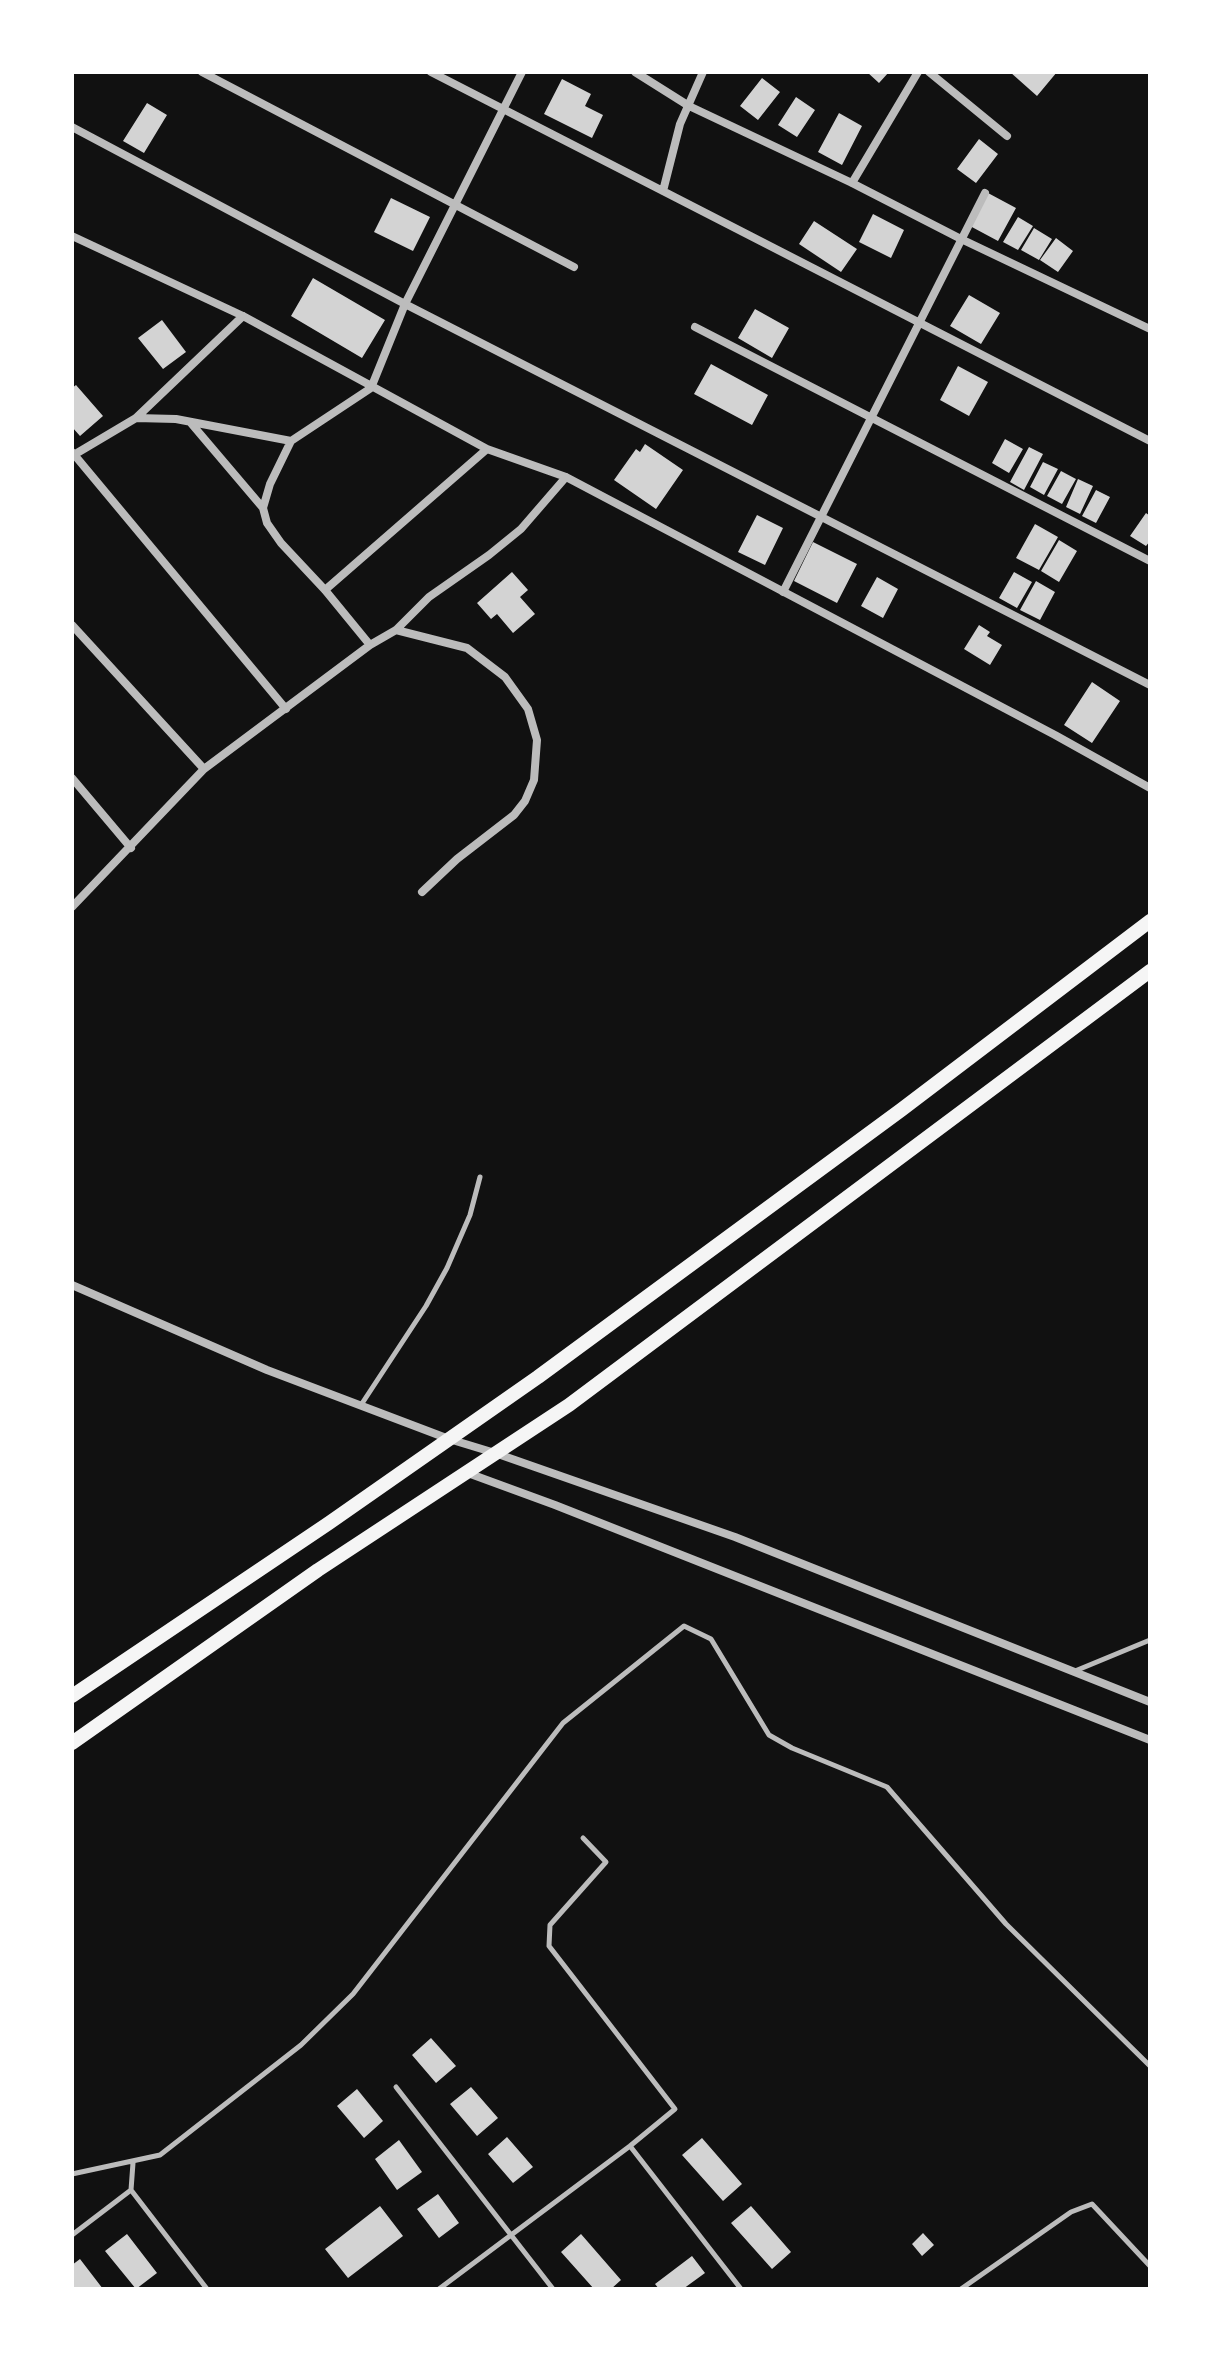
<!DOCTYPE html>
<style>
body{margin:0}
#map{position:relative;width:1222px;height:2361px;overflow:hidden;background:#111;font-family:Jost,sans-serif}
canvas{display:block}
.frame{position:absolute;inset:0;border:74px solid #fff;pointer-events:none}
</style>
<div id="map">
<canvas width="1222" height="2361"></canvas>
<div class="frame"></div>
</div>
<script>
const c = document.querySelector('canvas').getContext('2d');
c.lineJoin = 'round';
function paint(path, color) {
  c.fillStyle = color;
  c.fill(path, 'evenodd');
}
function shape(rows) {
  const path = new Path2D();
  for (const r of rows) {
    path.moveTo(r[0], r[1]);
    for (let i = 2; i < r.length; i += 2) path.lineTo(r[i], r[i + 1]);
  }
  return path;
}
function strokePath(path, color, width, dash) {
  c.strokeStyle = color;
  c.lineWidth = width;
  c.lineCap = dash ? 'butt' : 'round';
  c.setLineDash(dash || []);
  c.stroke(path);
}
paint(shape([
 [867,72,889,72,879,83],
 [1010,72,1057,72,1037,96],
 [762,78,780,92,758,120,740,106],
 [562,79,591,94,585,106,603,115,592,138,544,114],
 [796,97,815,110,797,137,778,125],
 [147,103,167,115,144,153,123,141],
 [839,113,862,126,842,165,818,152],
 [979,139,998,154,976,183,957,169],
 [988,193,1016,208,998,241,970,226],
 [391,198,430,217,413,251,374,232],
 [873,214,904,230,891,258,859,242],
 [1018,217,1033,226,1018,250,1003,242],
 [814,221,857,249,841,272,799,244],
 [1034,228,1052,239,1039,260,1021,250],
 [1056,238,1073,251,1058,272,1040,260],
 [313,278,385,320,362,358,291,316],
 [969,295,1000,313,981,344,950,326],
 [755,309,789,328,772,358,738,338],
 [162,320,186,352,163,369,138,338],
 [711,364,768,395,752,425,694,394],
 [958,366,988,382,969,416,940,400],
 [76,385,103,416,80,436,72,427,72,388],
 [1005,439,1023,449,1009,473,992,463],
 [645,444,683,470,656,509,614,480,636,449,640,452],
 [1029,447,1043,454,1024,490,1010,482],
 [1043,462,1058,469,1044,495,1030,487],
 [1061,471,1076,479,1062,504,1047,496],
 [1078,479,1093,486,1080,514,1066,507],
 [1096,490,1110,497,1096,523,1082,516],
 [1146,513,1150,516,1150,541,1146,546,1130,536],
 [757,515,783,528,765,565,738,552],
 [1035,524,1058,537,1039,570,1016,558],
 [1059,540,1077,551,1059,582,1041,571],
 [813,542,857,564,837,603,794,581],
 [512,572,528,590,520,597,535,614,513,633,497,614,491,619,477,603],
 [1014,572,1032,582,1017,608,999,598],
 [877,577,898,589,883,618,861,606],
 [1036,581,1055,592,1040,620,1020,610],
 [979,625,990,632,987,636,1002,645,990,665,964,649],
 [1092,682,1120,701,1092,743,1064,725],
 [431,2038,456,2066,436,2083,412,2055],
 [471,2087,498,2118,477,2136,450,2104],
 [357,2089,383,2121,364,2138,337,2106],
 [507,2137,533,2167,513,2183,488,2154],
 [702,2138,742,2184,723,2201,682,2155],
 [399,2140,422,2172,397,2190,375,2159],
 [438,2194,459,2223,439,2238,417,2209],
 [380,2206,403,2236,348,2278,325,2249],
 [751,2206,791,2252,772,2269,731,2223],
 [923,2233,934,2245,922,2256,912,2244],
 [127,2234,157,2273,136,2289,105,2251],
 [581,2234,621,2280,611,2289,594,2289,561,2252],
 [692,2256,705,2273,683,2289,659,2289,655,2284],
 [80,2259,103,2289,72,2289,72,2265]
]), '#d3d3d3');
strokePath(shape([
 [361,1405,426,1306,447,1268,470,1215,480,1177],
 [1075,1671,1150,1640],
 [396,2087,553,2289],
 [630,2146,741,2289],
 [133,2163,131,2190,207,2289],
 [72,2174,160,2155,301,2045,353,1994,563,1723,684,1626,711,1639,769,1735,792,1748,887,1787,1006,1924,1150,2066],
 [72,2235,131,2190],
 [439,2289,630,2146,675,2109,549,1946,550,1925,606,1862,583,1838],
 [961,2289,1071,2212,1092,2204,1150,2266]
]), '#bcbcbc', 5);
strokePath(shape([
 [202,72,574,267],
 [431,72,1150,441],
 [635,72,689,106,852,183,961,239,1150,329],
 [929,72,1007,136],
 [72,127,405,304,1150,685],
 [852,183,918,72],
 [663,191,680,124,703,72],
 [72,236,243,316,487,449,566,477,1055,735,1150,788],
 [695,327,1150,561],
 [136,418,176,419,291,441,371,388,405,304,522,72],
 [190,422,263,508],
 [291,441,270,484,263,508,267,523,281,543,325,590,370,645],
 [72,452,286,709],
 [72,456,136,418,243,316],
 [325,590,487,449],
 [783,592,985,193],
 [72,625,204,769],
 [396,630,467,648,505,677,528,709,537,740,534,780,525,801,514,815,457,859,422,892],
 [72,778,131,848],
 [72,907,204,769,370,645,396,630,429,597,489,555,521,529,566,477],
 [72,1285,267,1370,449,1439,495,1453,735,1537,1150,1702],
 [465,1472,555,1505,1150,1740]
]), '#bcbcbc', 8);
strokePath(shape([
 [72,1696,329,1523,538,1377,901,1110,1150,921],
 [72,1743,318,1570,569,1405,1150,971]
]), '#f5f5f5', 14);
</script>
